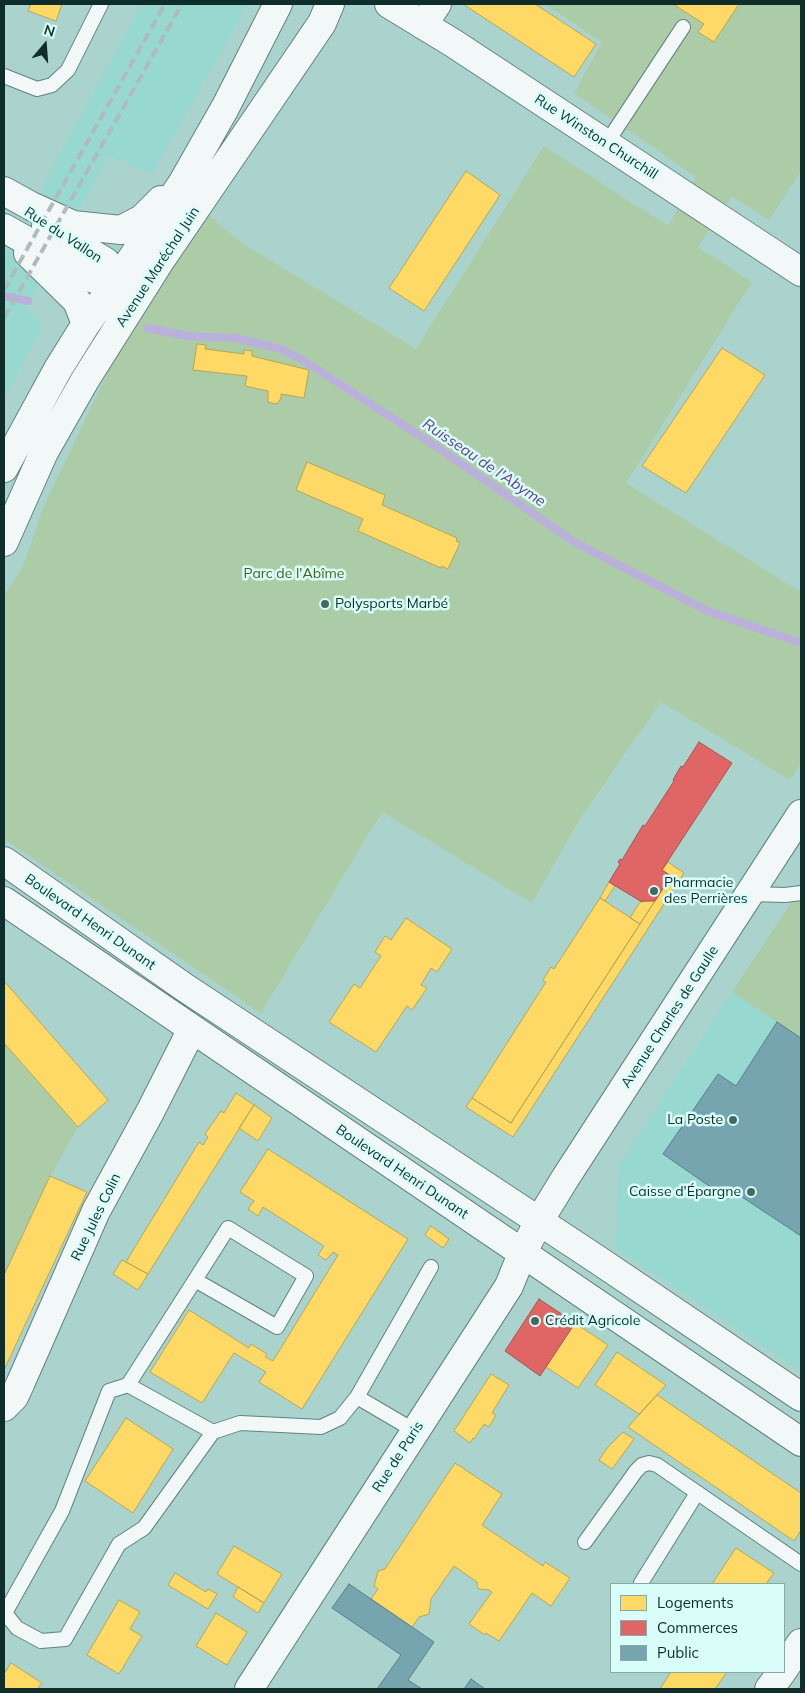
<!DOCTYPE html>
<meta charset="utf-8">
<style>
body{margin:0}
#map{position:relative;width:805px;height:1693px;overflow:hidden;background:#abd3ce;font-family:Mulish,sans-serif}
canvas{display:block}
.frame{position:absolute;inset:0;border:5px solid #0f2e2b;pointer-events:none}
.legend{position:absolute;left:610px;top:1583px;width:175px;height:90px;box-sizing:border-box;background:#d9fdf8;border:1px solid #88aaa6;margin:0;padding:6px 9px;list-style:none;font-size:15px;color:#0f2e2b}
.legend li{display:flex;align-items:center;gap:10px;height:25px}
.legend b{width:25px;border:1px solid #88aaa6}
.north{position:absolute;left:20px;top:20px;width:50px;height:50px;-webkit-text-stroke:4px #d9fdf8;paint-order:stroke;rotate:18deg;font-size:14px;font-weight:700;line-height:20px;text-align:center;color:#0f2e2b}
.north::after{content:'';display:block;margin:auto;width:18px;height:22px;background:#0f2e2b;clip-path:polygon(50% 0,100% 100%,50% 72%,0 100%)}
</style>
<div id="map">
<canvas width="805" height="1693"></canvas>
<div class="frame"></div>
<ul class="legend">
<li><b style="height:14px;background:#ffd966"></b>Logements</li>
<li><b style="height:14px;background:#e06666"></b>Commerces</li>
<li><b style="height:14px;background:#76a5af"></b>Public</li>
</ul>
<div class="north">N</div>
</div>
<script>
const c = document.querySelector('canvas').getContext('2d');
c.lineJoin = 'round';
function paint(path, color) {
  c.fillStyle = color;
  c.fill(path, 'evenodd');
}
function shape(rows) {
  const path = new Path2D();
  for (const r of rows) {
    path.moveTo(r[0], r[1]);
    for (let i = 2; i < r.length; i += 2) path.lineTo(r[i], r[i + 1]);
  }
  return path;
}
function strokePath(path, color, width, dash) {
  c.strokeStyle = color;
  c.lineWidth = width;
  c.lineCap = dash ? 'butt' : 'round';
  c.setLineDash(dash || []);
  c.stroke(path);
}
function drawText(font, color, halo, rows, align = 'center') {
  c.font = font + ' Mulish,sans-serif';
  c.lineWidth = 5;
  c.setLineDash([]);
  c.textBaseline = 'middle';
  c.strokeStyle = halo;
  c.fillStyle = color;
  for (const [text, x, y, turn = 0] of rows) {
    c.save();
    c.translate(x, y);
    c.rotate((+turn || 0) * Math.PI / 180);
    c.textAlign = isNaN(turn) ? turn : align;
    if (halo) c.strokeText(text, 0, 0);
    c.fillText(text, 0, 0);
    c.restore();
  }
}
paint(shape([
 [142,4,248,4,152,174,109,155,26,309,44,324,4,399,4,262,73,129],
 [732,992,801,1037,801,1371,616,1249,619,1165]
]), '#97d8d0');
paint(shape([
 [545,4,801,4,801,171,769,220,732,196,698,247,752,282,626,483,801,592,801,763,790,780,661,702,581,817,532,903,382,812,261,1013,4,839,4,596,23,566,43,508,116,355,197,206,242,243,416,349,544,146,668,226,696,177,574,93,602,42],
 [801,900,801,1038,732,992,792,901],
 [4,1043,78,1127,50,1176,4,1275]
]), '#accca8');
const homes = shape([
 [31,4,62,4,56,21,28,11,31,4],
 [463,4,535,4,596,44,574,77,463,4],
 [673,4,739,4,714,42,698,32,704,24,673,4],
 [466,171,500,195,424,311,389,288,466,171],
 [197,344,206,345,205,349,244,354,244,350,252,351,252,356,309,370,304,398,281,394,281,398,277,404,268,402,268,391,245,386,247,376,193,370,197,344],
 [722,348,765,375,686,493,642,466,722,348],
 [307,462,385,495,382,505,457,538,456,541,460,543,448,569,442,566,441,568,358,531,363,519,296,490,307,462],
 [668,862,684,873,513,1137,466,1107,472,1098,511,1123,671,876,662,870,668,862],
 [609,882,615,886,605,901,600,898,609,882],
 [600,898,640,924,511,1123,472,1098,546,982,543,980,551,967,554,969,600,898],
 [654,900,655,901,640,924,630,918,640,902,654,900],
 [406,918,452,949,437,972,431,968,421,985,427,988,412,1010,407,1006,376,1052,329,1022,354,984,360,988,381,956,375,952,385,936,391,940,406,918],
 [4,981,108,1100,78,1127,4,1043,4,981],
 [236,1093,254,1105,148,1274,126,1262,199,1142,203,1145,208,1137,205,1134,221,1111,224,1113,236,1093],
 [254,1105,272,1118,258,1141,239,1128,254,1105],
 [268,1149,408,1239,302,1409,259,1382,266,1372,234,1353,202,1403,150,1372,189,1310,249,1348,251,1344,267,1354,265,1357,273,1361,338,1255,333,1252,326,1260,318,1255,324,1246,263,1207,258,1216,248,1209,254,1201,240,1192,268,1149],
 [50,1176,87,1192,4,1370,4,1275,50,1176],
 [431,1226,449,1239,443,1248,425,1235,431,1226],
 [122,1260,148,1274,138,1290,113,1274,122,1260],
 [575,1323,608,1345,578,1388,546,1367,575,1323],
 [617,1352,666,1385,639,1414,595,1385,617,1352],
 [491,1374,509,1385,492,1413,496,1415,489,1427,484,1424,474,1439,473,1438,470,1443,454,1431,491,1374],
 [657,1395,801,1493,801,1530,794,1541,628,1427,657,1395],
 [126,1418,173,1449,133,1513,85,1481,126,1418],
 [623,1432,634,1439,612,1469,599,1460,608,1447,623,1432],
 [455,1463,502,1494,482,1525,543,1566,545,1562,570,1578,551,1606,532,1593,499,1641,486,1633,485,1635,469,1624,492,1592,489,1590,479,1589,477,1586,477,1582,454,1566,431,1599,429,1614,419,1617,412,1627,371,1599,378,1589,374,1586,378,1571,385,1569,455,1463],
 [234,1546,282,1574,264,1603,217,1574,234,1546],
 [736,1548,774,1573,766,1584,712,1584,736,1548],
 [175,1573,206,1592,208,1589,217,1594,208,1609,168,1585,175,1573],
 [238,1587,264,1603,258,1613,233,1597,238,1587],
 [119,1600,140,1612,130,1629,142,1636,119,1674,87,1655,119,1600],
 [216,1613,247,1632,227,1665,196,1646,216,1613],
 [11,1663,42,1683,37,1689,4,1689,4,1674,11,1663],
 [671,1672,727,1672,715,1689,660,1689,671,1672]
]);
paint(homes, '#ffd966');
strokePath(homes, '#b7a654', 1);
const shops = shape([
 [699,742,732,763,662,870,671,876,655,901,642,901,642,902,609,882,620,864,618,862,620,859,622,860,643,825,645,826,674,781,673,780,681,766,683,767,699,742],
 [539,1299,575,1323,540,1376,505,1351,539,1299]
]);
paint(shops, '#e06666');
strokePath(shops, '#a15554', 1);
const public = shape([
 [777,1022,801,1038,801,1236,733,1191,728,1199,663,1154,718,1074,736,1086,777,1022],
 [349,1584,434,1642,408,1680,422,1689,377,1689,401,1655,332,1608,349,1584],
 [471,1679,485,1689,464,1689,471,1679]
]);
paint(public, '#76a5af');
strokePath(public, '#578187', 1);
strokePath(shape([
 [4,296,28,301],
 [148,328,187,336,236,338,281,349,301,359,428,441,576,543,708,611,801,643]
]), '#bab0db', 8);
const lane = shape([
 [4,76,37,89,52,85,68,70,101,4],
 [606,144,683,27],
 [750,894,785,895,801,893],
 [195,1280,277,1327,306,1276,228,1228,195,1280,128,1385,213,1432,240,1423,321,1427,340,1418,357,1397,431,1267],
 [128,1385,109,1391,62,1511,5,1613,17,1628,41,1641,65,1639,119,1544,144,1528,213,1432],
 [357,1397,415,1431],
 [585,1542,636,1471,642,1465,649,1463,657,1465,801,1564],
 [641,1583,697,1493]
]);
const street = shape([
 [389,4,453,43,801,272],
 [423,25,437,4],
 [4,861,184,987,595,1258,801,1397],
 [4,901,801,1442],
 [4,1407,14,1397,21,1382,96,1211,150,1112,192,1029],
 [784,1669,801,1643],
 [769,1689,782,1672]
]);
const secondary = shape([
 [4,191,31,206,73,225,121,230,142,219,161,200],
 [46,226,106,262,116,282,116,297],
 [4,228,94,279,116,282,127,277],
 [28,253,77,301,86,324],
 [4,468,58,369,86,324,116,282,183,182,225,108,278,4],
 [4,542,44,452,85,380,160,261,322,23,330,4],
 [249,1689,509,1286,522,1254,539,1221,566,1177,801,814]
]);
strokePath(lane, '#60837f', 16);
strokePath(street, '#60837f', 30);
strokePath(secondary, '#60837f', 30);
strokePath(lane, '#f2f8f8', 14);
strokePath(street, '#f2f8f8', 28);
strokePath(secondary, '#f2f8f8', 28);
strokePath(shape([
 [4,290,165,4],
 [4,318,182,4]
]), '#b0bbba', 4, [10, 5]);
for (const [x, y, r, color] of [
 [325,604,5,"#466864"],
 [654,891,5,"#466864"],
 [733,1120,5,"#466864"],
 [751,1192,5,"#466864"],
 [535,1321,5,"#466864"]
]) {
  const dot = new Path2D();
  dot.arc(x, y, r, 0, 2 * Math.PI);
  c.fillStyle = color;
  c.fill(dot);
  strokePath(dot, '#d9fdf8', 2);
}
drawText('14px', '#0f2e2b', '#d9fdf8', [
 ["Rue Winston Churchill",596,137,33],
 ["Rue du Vallon",63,235,33],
 ["Avenue Maréchal Juin",158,267,-57],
 ["Boulevard Henri Dunant",90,922,35],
 ["Avenue Charles de Gaulle",670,1017,-57],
 ["Boulevard Henri Dunant",402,1172,34],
 ["Rue Jules Colin",96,1217,-64],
 ["Rue de Paris",398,1457,-57]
]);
drawText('14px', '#486019', '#d9fdf8', [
 ["Parc de l'Abîme",294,574]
]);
drawText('14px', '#0f2e2b', '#d9fdf8', [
 ["Polysports Marbé",335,604],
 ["Pharmacie",664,883],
 ["des Perrières",664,899],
 ["La Poste",723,1120,"right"],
 ["Caisse d'Épargne",741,1192,"right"],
 ["Crédit Agricole",545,1321]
], 'left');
drawText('italic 15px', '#643c88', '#d9fdf8', [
 ["Ruisseau de l'Abyme",484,463,34]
]);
</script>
